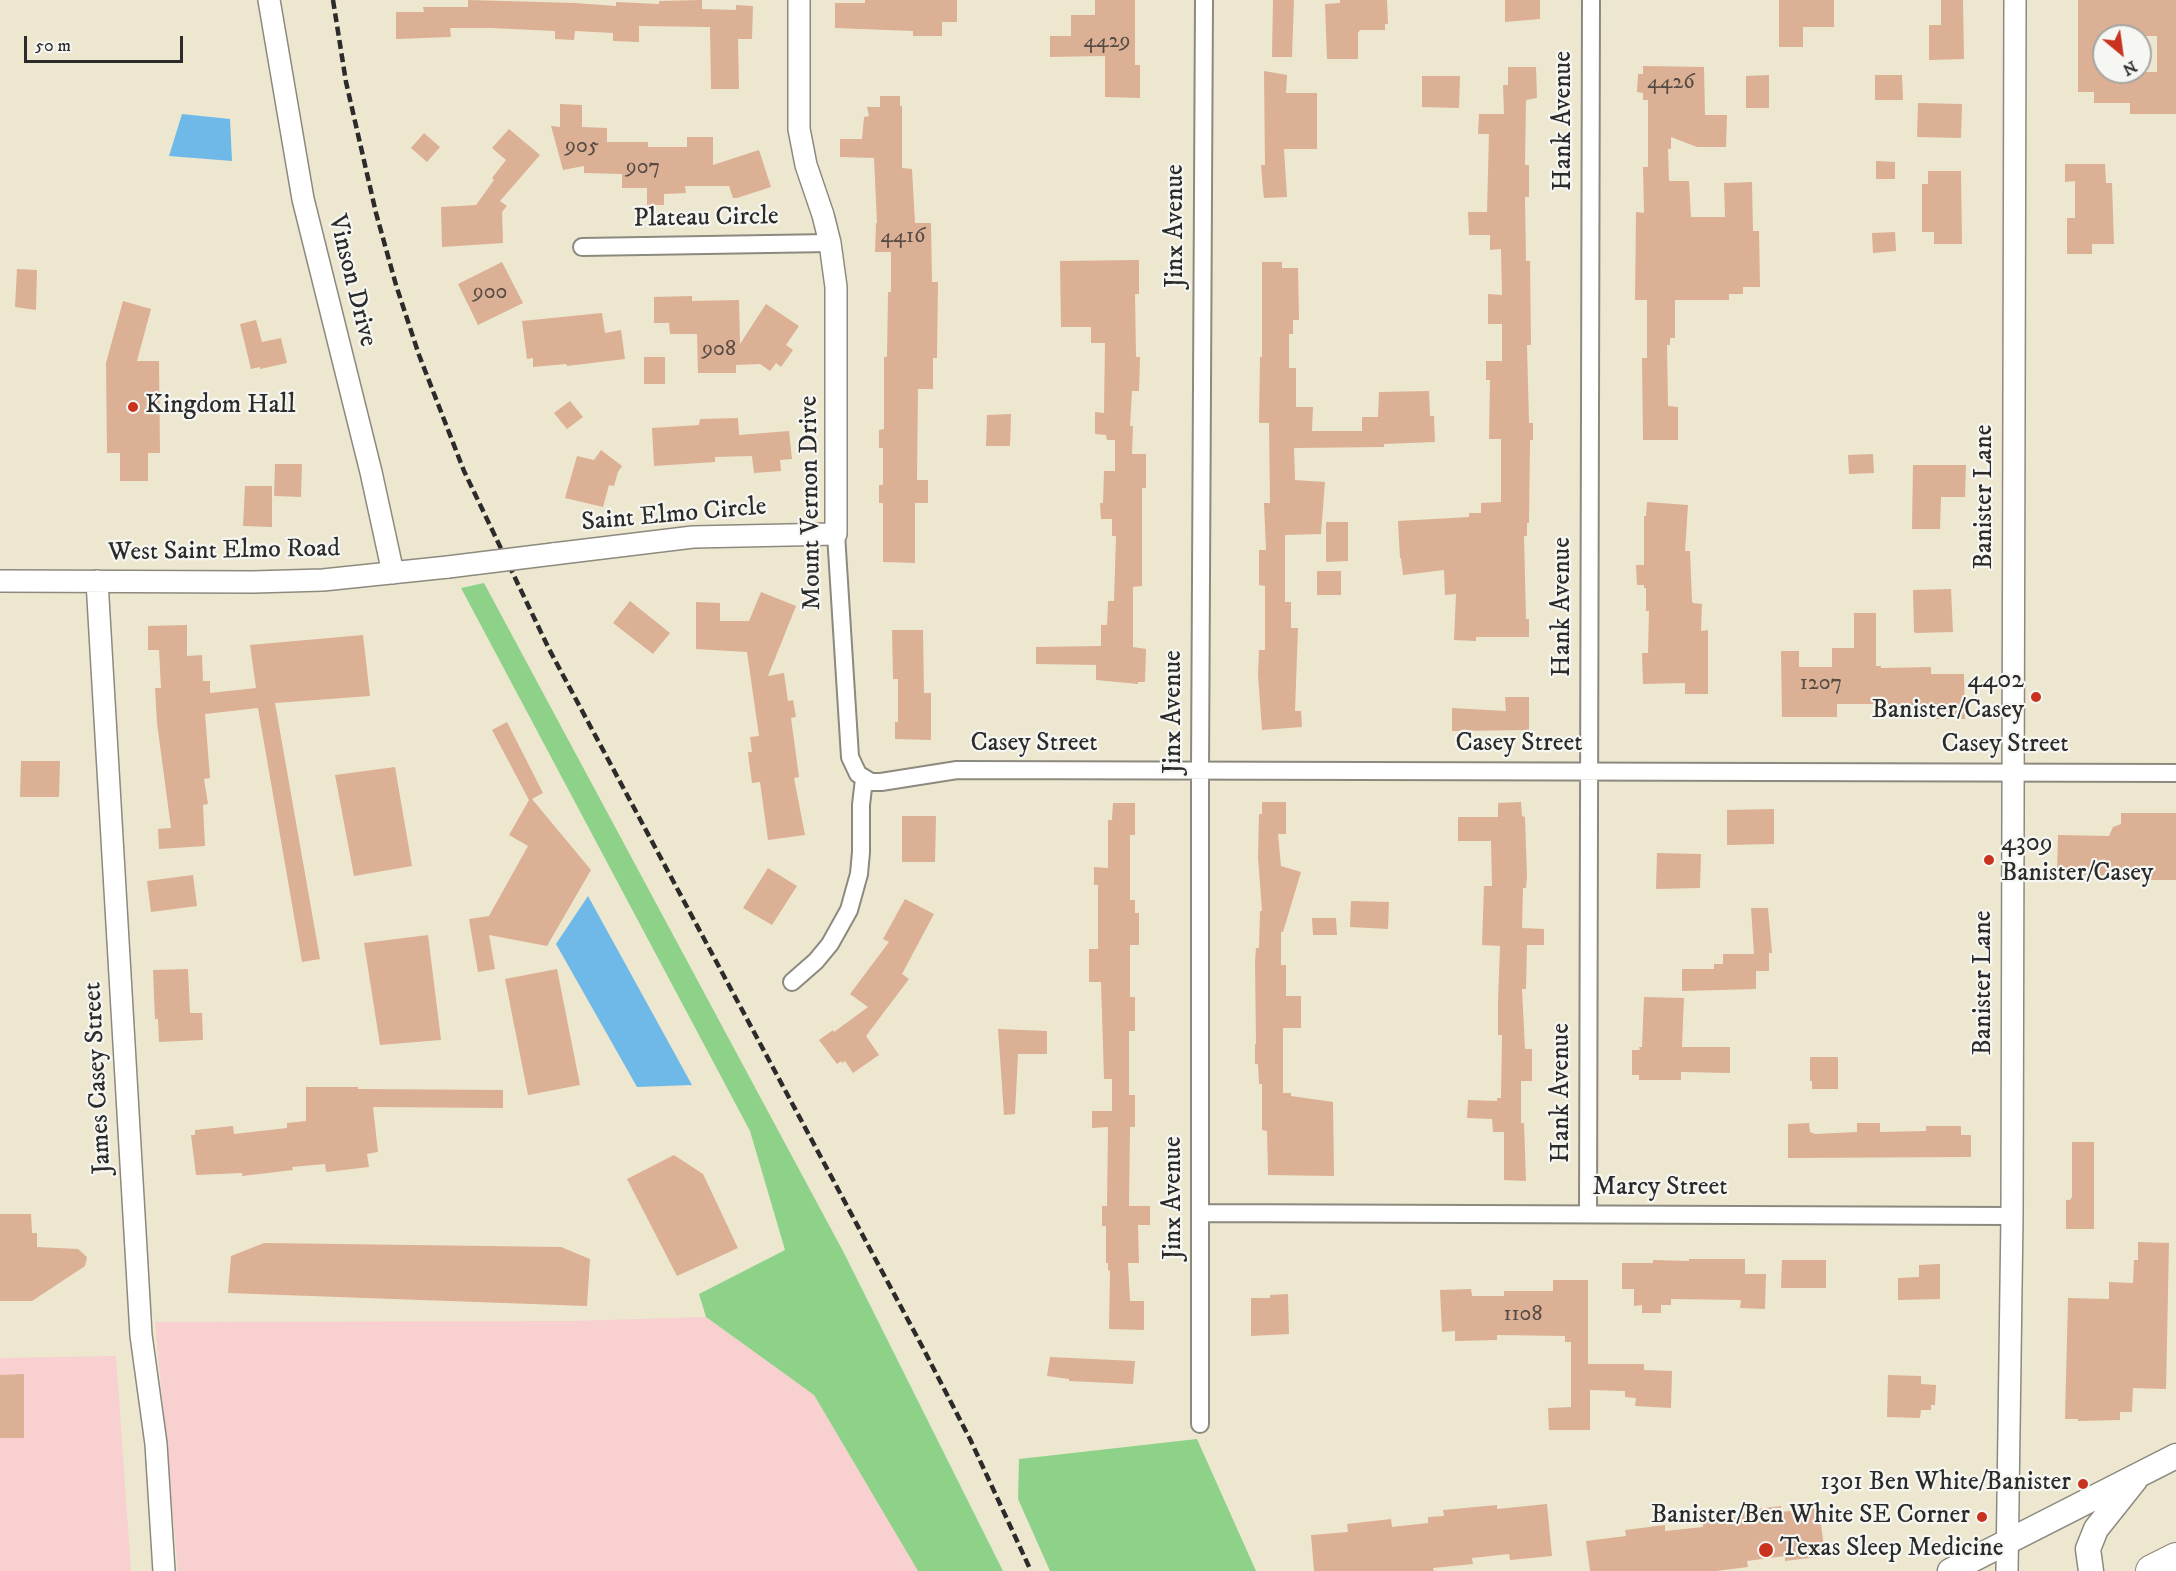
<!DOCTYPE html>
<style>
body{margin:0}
#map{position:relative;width:2176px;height:1571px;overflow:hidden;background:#eee7d0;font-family:"IM FELL DW Pica",serif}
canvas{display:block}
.north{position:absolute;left:2092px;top:24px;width:60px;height:60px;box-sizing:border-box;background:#f6f6f2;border:2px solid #a5a5a2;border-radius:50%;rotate:151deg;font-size:16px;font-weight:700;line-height:24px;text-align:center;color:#2b2b2b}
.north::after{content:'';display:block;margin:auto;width:21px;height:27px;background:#c8321e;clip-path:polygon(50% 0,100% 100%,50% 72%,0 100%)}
.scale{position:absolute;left:24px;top:36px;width:159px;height:27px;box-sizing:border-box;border:3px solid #2b2b2b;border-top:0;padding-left:8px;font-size:18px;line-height:21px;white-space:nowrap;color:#2b2b2b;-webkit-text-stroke:4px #f6f6f2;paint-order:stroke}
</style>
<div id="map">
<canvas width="2176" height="1571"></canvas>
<div class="north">N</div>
<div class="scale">50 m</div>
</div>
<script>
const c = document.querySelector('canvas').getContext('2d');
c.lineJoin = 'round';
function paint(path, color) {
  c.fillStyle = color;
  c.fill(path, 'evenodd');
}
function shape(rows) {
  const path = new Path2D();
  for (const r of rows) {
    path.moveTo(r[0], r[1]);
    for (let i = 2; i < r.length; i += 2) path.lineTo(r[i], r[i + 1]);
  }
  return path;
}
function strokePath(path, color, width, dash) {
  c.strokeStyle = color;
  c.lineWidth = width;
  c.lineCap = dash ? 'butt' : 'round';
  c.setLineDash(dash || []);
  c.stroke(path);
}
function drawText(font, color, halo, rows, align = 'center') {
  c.font = font + ' "IM FELL DW Pica",serif';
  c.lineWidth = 4.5;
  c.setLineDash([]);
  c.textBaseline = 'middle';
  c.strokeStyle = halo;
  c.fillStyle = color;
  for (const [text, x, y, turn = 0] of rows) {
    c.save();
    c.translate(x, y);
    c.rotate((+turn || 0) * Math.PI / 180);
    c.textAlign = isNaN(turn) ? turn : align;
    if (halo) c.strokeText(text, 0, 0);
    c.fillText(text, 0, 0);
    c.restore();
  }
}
paint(shape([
 [706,1317,814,1395,918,1571,178,1571,155,1322,571,1321],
 [116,1356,131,1571,0,1571,0,1358]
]), '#f7d0cf');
paint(shape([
 [484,583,844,1253,1003,1571,918,1571,814,1395,706,1317,699,1294,785,1250,750,1131,461,588],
 [1197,1439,1256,1571,1050,1571,1018,1499,1019,1459]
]), '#8ed28a');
paint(shape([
 [182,114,230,119,232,161,169,156],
 [588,896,692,1085,637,1087,556,944]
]), '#6fb9e8');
paint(shape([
 [468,0,575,3,616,6,616,2,659,4,659,1,702,0,702,9,736,10,736,5,753,6,752,39,738,39,739,89,711,89,710,27,639,26,639,42,613,41,613,33,575,31,574,40,555,39,555,31,491,28,450,28,451,37,396,39,396,12,424,12,423,7,468,7],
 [865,0,957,0,957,22,942,22,942,36,913,36,913,31,835,28,835,3,865,3],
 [1095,0,1135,0,1135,65,1140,65,1140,98,1105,97,1105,56,1050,57,1050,36,1071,36,1071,15,1095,15],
 [1273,0,1294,0,1292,57,1272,57],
 [1340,0,1387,0,1388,24,1385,24,1385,30,1360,30,1358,33,1358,59,1327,59,1325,4,1340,3],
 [1505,0,1540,0,1540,19,1505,22],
 [1779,0,1834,0,1834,27,1803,27,1803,47,1779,47],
 [1941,0,1963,0,1964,59,1929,60,1929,25,1941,25],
 [2078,0,2176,0,2176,114,2130,114,2130,103,2094,103,2094,92,2078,92],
 [2104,36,2157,36,2157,72,2104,72],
 [1643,66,1704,67,1705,115,1727,115,1726,147,1697,147,1671,137,1671,149,1668,149,1669,181,1689,181,1691,217,1725,217,1724,183,1752,182,1753,231,1759,231,1760,287,1743,287,1743,294,1729,294,1729,300,1675,300,1675,338,1670,338,1670,345,1667,345,1668,406,1678,407,1678,440,1643,440,1642,358,1647,358,1647,300,1635,300,1636,212,1644,213,1643,167,1648,167,1648,100,1643,100,1643,93,1637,92,1638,74,1643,74],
 [1508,67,1536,67,1537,98,1526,100,1525,165,1529,165,1529,197,1525,197,1526,261,1530,261,1531,345,1527,345,1529,423,1533,423,1533,440,1530,440,1529,523,1527,523,1527,536,1524,536,1526,619,1529,619,1529,637,1476,637,1476,641,1454,640,1456,594,1445,595,1444,570,1403,575,1401,558,1400,558,1398,521,1469,517,1469,513,1481,513,1481,503,1501,502,1501,439,1489,439,1490,380,1486,380,1486,361,1502,361,1502,324,1488,324,1488,294,1502,295,1501,249,1490,250,1490,235,1469,235,1468,212,1487,212,1489,134,1478,134,1479,114,1504,114,1503,85,1508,85],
 [1264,71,1287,75,1286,93,1317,93,1317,149,1284,149,1287,197,1264,198,1263,190,1261,165,1265,165],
 [1769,75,1769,108,1746,108,1746,76],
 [1875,75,1902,75,1903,100,1875,100],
 [1422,76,1460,76,1459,108,1422,107],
 [880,96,900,96,900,106,902,106,902,168,912,169,915,223,931,223,932,282,938,282,937,358,933,358,933,389,918,389,917,480,928,480,928,503,915,503,915,563,883,562,883,503,879,503,879,485,883,485,883,448,879,448,879,430,884,429,884,357,887,357,888,292,891,292,891,252,875,252,876,223,877,223,874,158,840,157,840,139,862,139,864,117,869,116,867,107,880,107],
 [1918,103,1962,104,1961,138,1917,137],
 [560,104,582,105,582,127,607,128,607,142,648,142,648,147,687,147,687,137,713,137,713,165,759,150,771,187,737,198,733,198,729,186,685,186,686,193,664,194,664,205,647,205,647,188,622,188,622,174,584,173,584,166,563,170,551,126,560,127],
 [509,129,540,155,500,201,507,206,502,212,503,243,442,247,441,207,476,205,494,180,492,178,506,160,492,148],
 [424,133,440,147,427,162,411,148],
 [1876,161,1895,162,1895,179,1876,179],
 [2065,164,2105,164,2106,183,2112,183,2114,244,2092,244,2092,254,2067,254,2067,218,2075,218,2075,181,2065,182],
 [1928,171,1961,171,1962,244,1934,244,1934,232,1922,232,1922,184,1928,184],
 [1895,232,1896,251,1873,253,1872,233],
 [1139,260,1139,294,1135,294,1136,357,1140,357,1139,391,1132,391,1130,426,1133,426,1132,454,1146,454,1146,488,1142,488,1142,586,1133,587,1133,647,1146,649,1145,682,1138,682,1138,684,1096,680,1096,665,1036,664,1036,647,1101,646,1101,625,1107,625,1108,601,1114,601,1116,536,1112,536,1112,519,1101,519,1100,503,1103,503,1104,471,1115,471,1115,440,1107,440,1106,435,1095,434,1095,412,1104,413,1105,343,1091,343,1091,327,1061,327,1060,261],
 [502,262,523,303,478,325,458,284],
 [1262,262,1282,262,1282,268,1298,268,1299,320,1293,320,1293,334,1289,334,1289,368,1296,368,1296,407,1313,407,1312,431,1362,431,1362,417,1378,417,1379,392,1429,391,1430,416,1434,416,1435,442,1384,444,1384,447,1294,448,1295,480,1325,482,1321,534,1285,535,1285,602,1291,602,1291,628,1298,628,1295,711,1301,711,1302,727,1262,730,1258,675,1259,650,1265,650,1265,586,1259,585,1259,550,1266,550,1264,503,1270,503,1269,423,1259,423,1260,357,1262,357],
 [17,269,37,270,36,310,15,307],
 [692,296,692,301,739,300,740,344,766,304,799,326,786,345,793,350,781,367,776,363,770,371,760,364,736,365,736,373,698,373,697,334,670,334,669,323,654,323,654,297],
 [123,301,151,309,137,361,159,361,160,453,148,453,148,481,120,481,120,453,107,453,106,363],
 [602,313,605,333,621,330,625,359,567,366,566,364,533,367,533,358,527,359,522,321],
 [256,320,262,342,281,338,287,363,260,369,260,367,251,369,240,324],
 [644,357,665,357,665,384,644,384],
 [570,401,583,417,567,429,554,413],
 [1011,414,1010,446,986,446,987,415],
 [738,418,739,435,789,431,792,459,780,460,781,471,754,473,752,456,715,457,715,462,654,466,652,428,699,425,700,419],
 [601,450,622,466,618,472,614,486,609,485,603,507,565,498,577,456,594,460],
 [1873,454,1874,473,1849,474,1848,455],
 [275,464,302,464,301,497,274,496],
 [1913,465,1966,465,1965,497,1941,497,1940,529,1912,529],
 [245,486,272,486,272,527,243,526],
 [1647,502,1688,505,1685,551,1690,551,1692,601,1693,603,1702,604,1701,631,1708,630,1708,694,1685,694,1685,683,1643,684,1642,653,1648,653,1649,611,1646,611,1646,588,1644,588,1644,585,1637,585,1636,565,1644,565,1644,516,1646,516],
 [1326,522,1348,522,1348,561,1326,562],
 [1317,571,1341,571,1341,595,1317,595],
 [1951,589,1953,632,1916,633,1914,632,1913,590],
 [761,592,796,606,768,676,784,673,788,701,793,700,796,717,791,718,799,777,794,778,805,835,768,840,760,782,752,783,749,761,748,752,752,752,750,737,759,736,747,652,696,649,696,602,720,603,720,621,749,621],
 [630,601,670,633,653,654,613,623],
 [1854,613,1876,613,1876,666,1881,666,1881,668,1931,667,1931,674,1964,674,1965,719,1932,719,1932,705,1880,706,1880,704,1837,704,1837,717,1782,717,1781,651,1799,651,1799,667,1832,667,1832,648,1854,648],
 [187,625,187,656,202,655,203,681,210,681,210,693,256,688,250,645,363,635,370,696,275,703,320,959,302,962,258,708,205,714,210,778,204,779,208,804,203,805,205,846,159,849,158,829,171,828,157,723,155,688,161,688,159,650,148,650,148,626],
 [892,630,923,630,924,693,931,693,931,740,895,739,895,722,898,722,898,679,893,679],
 [1505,697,1529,697,1529,730,1452,731,1452,708,1506,711],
 [507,722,543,793,532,799,591,870,547,946,489,935,495,969,478,972,469,919,489,916,528,846,509,835,529,800,492,730],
 [21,761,60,761,59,797,20,797],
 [395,767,412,866,354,876,335,775],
 [1262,802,1286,802,1286,834,1278,834,1281,866,1301,872,1283,932,1281,932,1281,965,1286,965,1286,996,1301,996,1301,1028,1283,1028,1283,1093,1291,1093,1291,1096,1333,1102,1334,1176,1268,1175,1267,1131,1262,1130,1262,1084,1259,1084,1258,1064,1255,1064,1255,1044,1256,1044,1255,961,1256,948,1259,948,1260,911,1262,911,1258,857,1259,814,1262,814],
 [1521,802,1522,816,1525,817,1527,876,1526,888,1523,888,1522,928,1544,929,1544,945,1527,945,1526,989,1522,989,1525,1049,1532,1049,1532,1081,1521,1081,1521,1123,1524,1123,1526,1181,1504,1180,1504,1132,1493,1132,1492,1119,1467,1118,1468,1100,1497,1101,1497,1098,1501,1098,1502,1035,1498,1035,1498,1001,1500,946,1482,945,1484,886,1492,886,1491,841,1458,841,1458,817,1498,817,1498,803],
 [1113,803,1135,803,1135,835,1130,835,1130,900,1135,900,1135,913,1139,913,1139,945,1130,945,1130,997,1135,997,1135,1031,1129,1031,1129,1095,1135,1095,1135,1127,1130,1127,1129,1206,1150,1206,1150,1225,1138,1225,1139,1263,1128,1263,1130,1301,1144,1301,1144,1330,1109,1329,1110,1271,1108,1270,1108,1263,1106,1263,1106,1226,1102,1226,1102,1206,1107,1206,1108,1127,1092,1128,1092,1111,1112,1111,1112,1079,1104,1079,1101,982,1089,982,1089,949,1098,949,1098,885,1094,885,1094,867,1108,868,1108,820,1112,820],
 [1774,809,1774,844,1727,845,1727,810],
 [2121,813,2176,813,2176,880,2150,880,2150,876,2057,875,2058,835,2109,836,2113,827,2121,824],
 [902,816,936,816,935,862,902,862],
 [1657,853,1701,854,1700,888,1656,889],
 [768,868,797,886,772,925,743,908],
 [193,875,197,906,151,912,147,881],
 [905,899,934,914,902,974,909,979,866,1036,879,1055,853,1073,845,1061,842,1063,841,1061,837,1064,819,1040,833,1030,834,1032,868,1007,850,994,889,942,883,939],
 [1351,901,1389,902,1388,929,1350,927],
 [1751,908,1768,908,1772,953,1769,953,1769,971,1756,971,1756,989,1682,991,1682,969,1714,969,1714,964,1723,964,1723,954,1754,954],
 [1312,918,1336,918,1337,935,1313,935],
 [428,935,441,1040,380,1045,364,943],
 [188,969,190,1013,202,1013,203,1040,159,1042,158,1019,155,1019,153,970],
 [557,969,580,1085,528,1095,505,979],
 [1644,997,1684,998,1682,1047,1730,1047,1730,1073,1681,1072,1681,1080,1639,1080,1639,1075,1632,1075,1632,1050,1640,1050,1639,1047,1642,1047],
 [998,1029,1047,1031,1047,1054,1018,1054,1015,1114,1004,1115],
 [1810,1057,1838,1057,1838,1089,1812,1089,1812,1081,1810,1081],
 [306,1087,358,1087,358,1089,503,1090,503,1108,373,1107,378,1152,367,1154,369,1167,326,1172,325,1164,292,1167,293,1170,242,1176,242,1173,196,1175,191,1135,195,1135,195,1130,233,1126,234,1134,287,1128,287,1123,306,1121],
 [1809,1123,1810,1132,1815,1134,1857,1132,1857,1123,1880,1123,1880,1132,1926,1131,1926,1126,1961,1126,1961,1135,1971,1135,1971,1157,1788,1158,1788,1124],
 [2072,1142,2094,1142,2094,1229,2066,1229,2066,1200,2070,1200,2072,1197],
 [674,1155,703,1174,738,1248,677,1276,627,1179],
 [0,1214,31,1214,32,1233,37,1233,37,1247,78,1249,87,1257,85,1266,32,1301,0,1301],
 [2138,1242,2169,1243,2166,1389,2133,1388,2132,1412,2120,1412,2120,1420,2078,1421,2078,1419,2065,1419,2068,1298,2109,1299,2109,1282,2133,1283,2134,1260,2138,1260],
 [264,1243,561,1247,590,1259,587,1306,228,1293,231,1256],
 [1689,1259,1745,1259,1745,1274,1766,1274,1765,1309,1740,1308,1741,1300,1671,1299,1671,1305,1661,1305,1661,1313,1642,1313,1642,1305,1634,1306,1634,1289,1622,1289,1622,1263,1653,1263,1653,1260,1689,1261],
 [1782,1260,1826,1260,1826,1288,1781,1288],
 [1940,1264,1940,1299,1898,1300,1898,1278,1919,1277,1919,1265],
 [1553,1280,1588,1280,1588,1364,1644,1364,1644,1370,1672,1371,1671,1408,1635,1406,1636,1398,1625,1397,1625,1391,1590,1390,1590,1430,1549,1430,1548,1408,1571,1407,1571,1342,1565,1342,1565,1336,1497,1335,1497,1340,1455,1341,1455,1331,1442,1332,1440,1290,1471,1289,1472,1296,1504,1296,1504,1291,1553,1291],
 [1288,1294,1289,1334,1251,1336,1251,1298,1270,1298,1270,1295],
 [1050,1357,1135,1361,1133,1384,1069,1381,1069,1379,1047,1376],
 [24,1374,24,1438,0,1438,0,1375],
 [1888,1375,1921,1376,1921,1384,1936,1385,1935,1405,1931,1405,1931,1410,1921,1410,1920,1418,1887,1417],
 [1547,1504,1552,1556,1510,1560,1509,1554,1472,1558,1473,1564,1433,1568,1434,1571,1314,1571,1311,1535,1348,1532,1347,1524,1391,1519,1392,1527,1428,1523,1428,1517,1444,1516,1443,1510,1497,1505,1497,1509],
 [1781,1506,1781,1512,1819,1508,1825,1556,1785,1561,1785,1556,1747,1561,1748,1567,1716,1571,1590,1571,1586,1541,1626,1536,1625,1530,1665,1525,1665,1531,1703,1527,1702,1522,1741,1517,1740,1511]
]), '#dbb094');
const minor = shape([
 [582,247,830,243],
 [836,534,850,757,858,774,871,782,881,782,957,770,2176,773],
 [792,982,816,961,830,944,849,910,859,874,861,852,861,805,864,779],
 [1200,1213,2012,1216],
 [1588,1214,1591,0],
 [1200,1424,1200,771,1204,0]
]);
const tertiary = shape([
 [269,0,303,199,371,472,393,573],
 [553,554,693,537,836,534,836,287,830,243,823,215,806,165,799,129,799,0],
 [0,581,253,582,323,580,448,567],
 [97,581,141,1335,156,1444,164,1571],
 [2007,1571,2012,1216,2015,0]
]);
const secondary = shape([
 [1950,1571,2176,1456],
 [2091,1571,2088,1549,2096,1529,2135,1480]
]);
const motorway = shape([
 [2152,1571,2176,1559]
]);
strokePath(minor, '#8c897e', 20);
strokePath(tertiary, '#8c897e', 24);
strokePath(secondary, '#8c897e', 27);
strokePath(motorway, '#8c897e', 34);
strokePath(minor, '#fff', 16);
strokePath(tertiary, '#fff', 21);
strokePath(secondary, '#fff', 24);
strokePath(motorway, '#fff', 32);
strokePath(shape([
 [333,0,346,82,376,213,396,285,419,355,464,471,549,649,923,1348,970,1439,1031,1571]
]), '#2b2b2b', 4.5, [9, 4.5]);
const tertiaryBridge = shape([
 [448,567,553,554]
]);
strokePath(tertiaryBridge, '#8c897e', 24, []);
strokePath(tertiaryBridge, '#fff', 21);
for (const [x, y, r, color] of [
 [133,407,6,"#c8321e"],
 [2036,697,6,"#c8321e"],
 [1989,860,6,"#c8321e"],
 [2083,1484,6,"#c8321e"],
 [1982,1517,6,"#c8321e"],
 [1766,1550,8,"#c8321e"]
]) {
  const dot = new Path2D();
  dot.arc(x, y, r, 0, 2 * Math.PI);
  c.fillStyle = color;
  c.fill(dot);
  strokePath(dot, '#f6f6f2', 2);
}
drawText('22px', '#574c45', null, [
 ["4429",1107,42],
 ["4426",1671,83],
 ["905",582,147],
 ["907",643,168],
 ["4416",903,237],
 ["900",490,293],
 ["908",719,350],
 ["1207",1821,684],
 ["1108",1523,1315]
]);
drawText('26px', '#2b2b2b', '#f6f6f2', [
 ["Hank Avenue",1565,121,-90],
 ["Plateau Circle",706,219,-1],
 ["Jinx Avenue",1177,226,-90],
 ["Vinson Drive",351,281,76],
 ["Banister Lane",1986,497,-90],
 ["Mount Vernon Drive",812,503,-91],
 ["Saint Elmo Circle",674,516,-5],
 ["West Saint Elmo Road",224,552,-1],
 ["Hank Avenue",1564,607,-90],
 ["Jinx Avenue",1175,712,-90],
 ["Casey Street",1034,745],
 ["Casey Street",1519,745],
 ["Casey Street",2005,746],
 ["Banister Lane",1985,983,-90],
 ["James Casey Street",99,1078,-93],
 ["Hank Avenue",1563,1093,-90],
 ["Marcy Street",1660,1189],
 ["Jinx Avenue",1175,1198,-90]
]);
drawText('26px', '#2b2b2b', '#f6f6f2', [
 ["Kingdom Hall",145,407],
 ["4402",2024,682,"right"],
 ["Banister/Casey",2024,712,"right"],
 ["4309",2001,845],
 ["Banister/Casey",2001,875],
 ["1301 Ben White/Banister",2071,1484,"right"],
 ["Banister/Ben White SE Corner",1970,1517,"right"],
 ["Texas Sleep Medicine",1780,1550]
], 'left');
</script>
